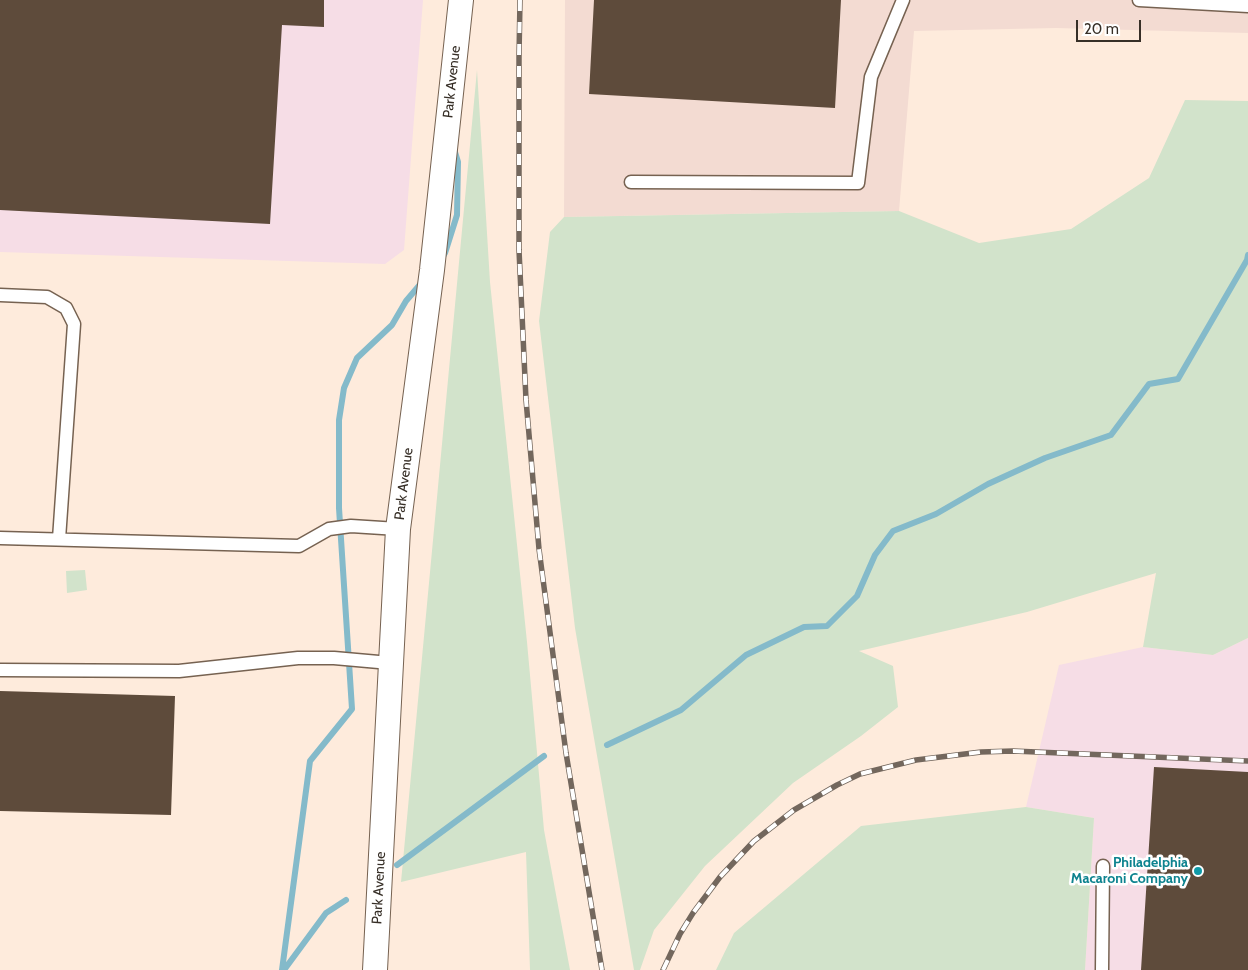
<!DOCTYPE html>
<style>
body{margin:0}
#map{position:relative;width:1248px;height:970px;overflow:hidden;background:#feebdc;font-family:Cabin,sans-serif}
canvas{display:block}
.scale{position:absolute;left:1076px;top:20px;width:65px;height:22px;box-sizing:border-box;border:2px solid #372f27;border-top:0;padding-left:6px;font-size:15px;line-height:18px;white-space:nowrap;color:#372f27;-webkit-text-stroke:4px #fff;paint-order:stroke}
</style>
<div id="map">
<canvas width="1248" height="970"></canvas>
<div class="scale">20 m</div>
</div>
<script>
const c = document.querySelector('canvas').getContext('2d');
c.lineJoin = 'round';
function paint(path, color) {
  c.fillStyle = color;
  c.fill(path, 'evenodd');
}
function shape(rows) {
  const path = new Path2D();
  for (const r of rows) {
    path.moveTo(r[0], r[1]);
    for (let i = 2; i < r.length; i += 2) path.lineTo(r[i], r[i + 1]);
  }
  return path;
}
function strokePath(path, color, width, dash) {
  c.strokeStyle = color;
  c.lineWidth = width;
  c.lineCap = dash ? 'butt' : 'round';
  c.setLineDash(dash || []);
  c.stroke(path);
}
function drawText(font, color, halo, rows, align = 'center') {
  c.font = font + ' Cabin,sans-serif';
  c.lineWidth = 5;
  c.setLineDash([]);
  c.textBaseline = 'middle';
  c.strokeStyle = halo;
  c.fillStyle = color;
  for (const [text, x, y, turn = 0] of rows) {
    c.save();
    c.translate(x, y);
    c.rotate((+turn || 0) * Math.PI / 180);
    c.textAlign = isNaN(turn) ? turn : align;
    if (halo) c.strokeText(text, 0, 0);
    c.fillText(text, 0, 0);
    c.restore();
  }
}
paint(shape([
 [565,0,1248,0,1248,33,1056,28,914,31,899,211,564,217]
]), '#f3dbd2');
paint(shape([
 [0,0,423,0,404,250,385,264,0,252],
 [1248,638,1248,970,1085,970,1094,818,1026,807,1059,665,1143,647,1213,655]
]), '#f6dde6');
paint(shape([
 [477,70,490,282,527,642,544,830,570,970,530,970,526,852,401,882],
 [1185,100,1248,101,1248,638,1213,655,1143,647,1156,573,1027,612,859,651,893,666,898,707,861,736,793,783,705,866,654,930,640,970,634,970,575,628,539,321,550,232,564,217,899,211,979,243,1071,229,1149,178],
 [85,570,87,590,67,593,66,571],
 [1026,807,1094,818,1085,970,716,970,734,933,861,826]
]), '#d2e3cb');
strokePath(shape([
 [442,258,445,253,457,215,458,162,454,149],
 [607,745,681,710,746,655,804,627,827,626,857,596,875,555,893,531,936,514,988,484,1045,458,1111,435,1149,384,1178,379,1247,260,1248,255],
 [397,865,544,756],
 [282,970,310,761,352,709,339,508,339,420,344,388,357,358,392,325,406,301,423,281],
 [284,970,326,913,346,900]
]), '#84baca', 6);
paint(shape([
 [0,0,324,0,324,27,282,25,270,224,0,210],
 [594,0,841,0,835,108,589,94],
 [0,691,175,696,171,815,0,811],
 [1154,767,1248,772,1248,970,1141,970]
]), '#5e4b3b');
const service = shape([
 [1139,0,1248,6],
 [631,182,858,183,871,77,903,0],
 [0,295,47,297,66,308,74,324,59,539],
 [0,538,299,546,329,529,351,526,398,529],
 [0,670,179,671,298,658,334,658,390,663],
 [1102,970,1103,866]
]);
const minor = shape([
 [375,970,398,529,432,270,461,0]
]);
strokePath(service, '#766251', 15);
strokePath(minor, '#766251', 26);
strokePath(service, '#fff', 12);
strokePath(minor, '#fff', 24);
const rail = shape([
 [520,0,519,57,519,250,526,400,539,549,566,753,602,970],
 [663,970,680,934,693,913,720,877,754,841,794,810,837,785,860,774,916,760,981,752,1013,751,1248,761]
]);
strokePath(rail, '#73675d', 5.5);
strokePath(rail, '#fff', 4, [11]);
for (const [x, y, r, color] of [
 [1198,871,5,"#0f9aa8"]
]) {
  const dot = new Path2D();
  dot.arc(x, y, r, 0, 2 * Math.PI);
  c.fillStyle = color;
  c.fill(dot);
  strokePath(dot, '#fff', 2);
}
drawText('14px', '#372f27', '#fff', [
 ["Park Avenue",452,82,-84],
 ["Park Avenue",404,484,-83],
 ["Park Avenue",379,888,-87]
]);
drawText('bold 14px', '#0d838f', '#fff', [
 ["Philadelphia",1188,863],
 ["Macaroni Company",1188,879]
], 'right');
</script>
